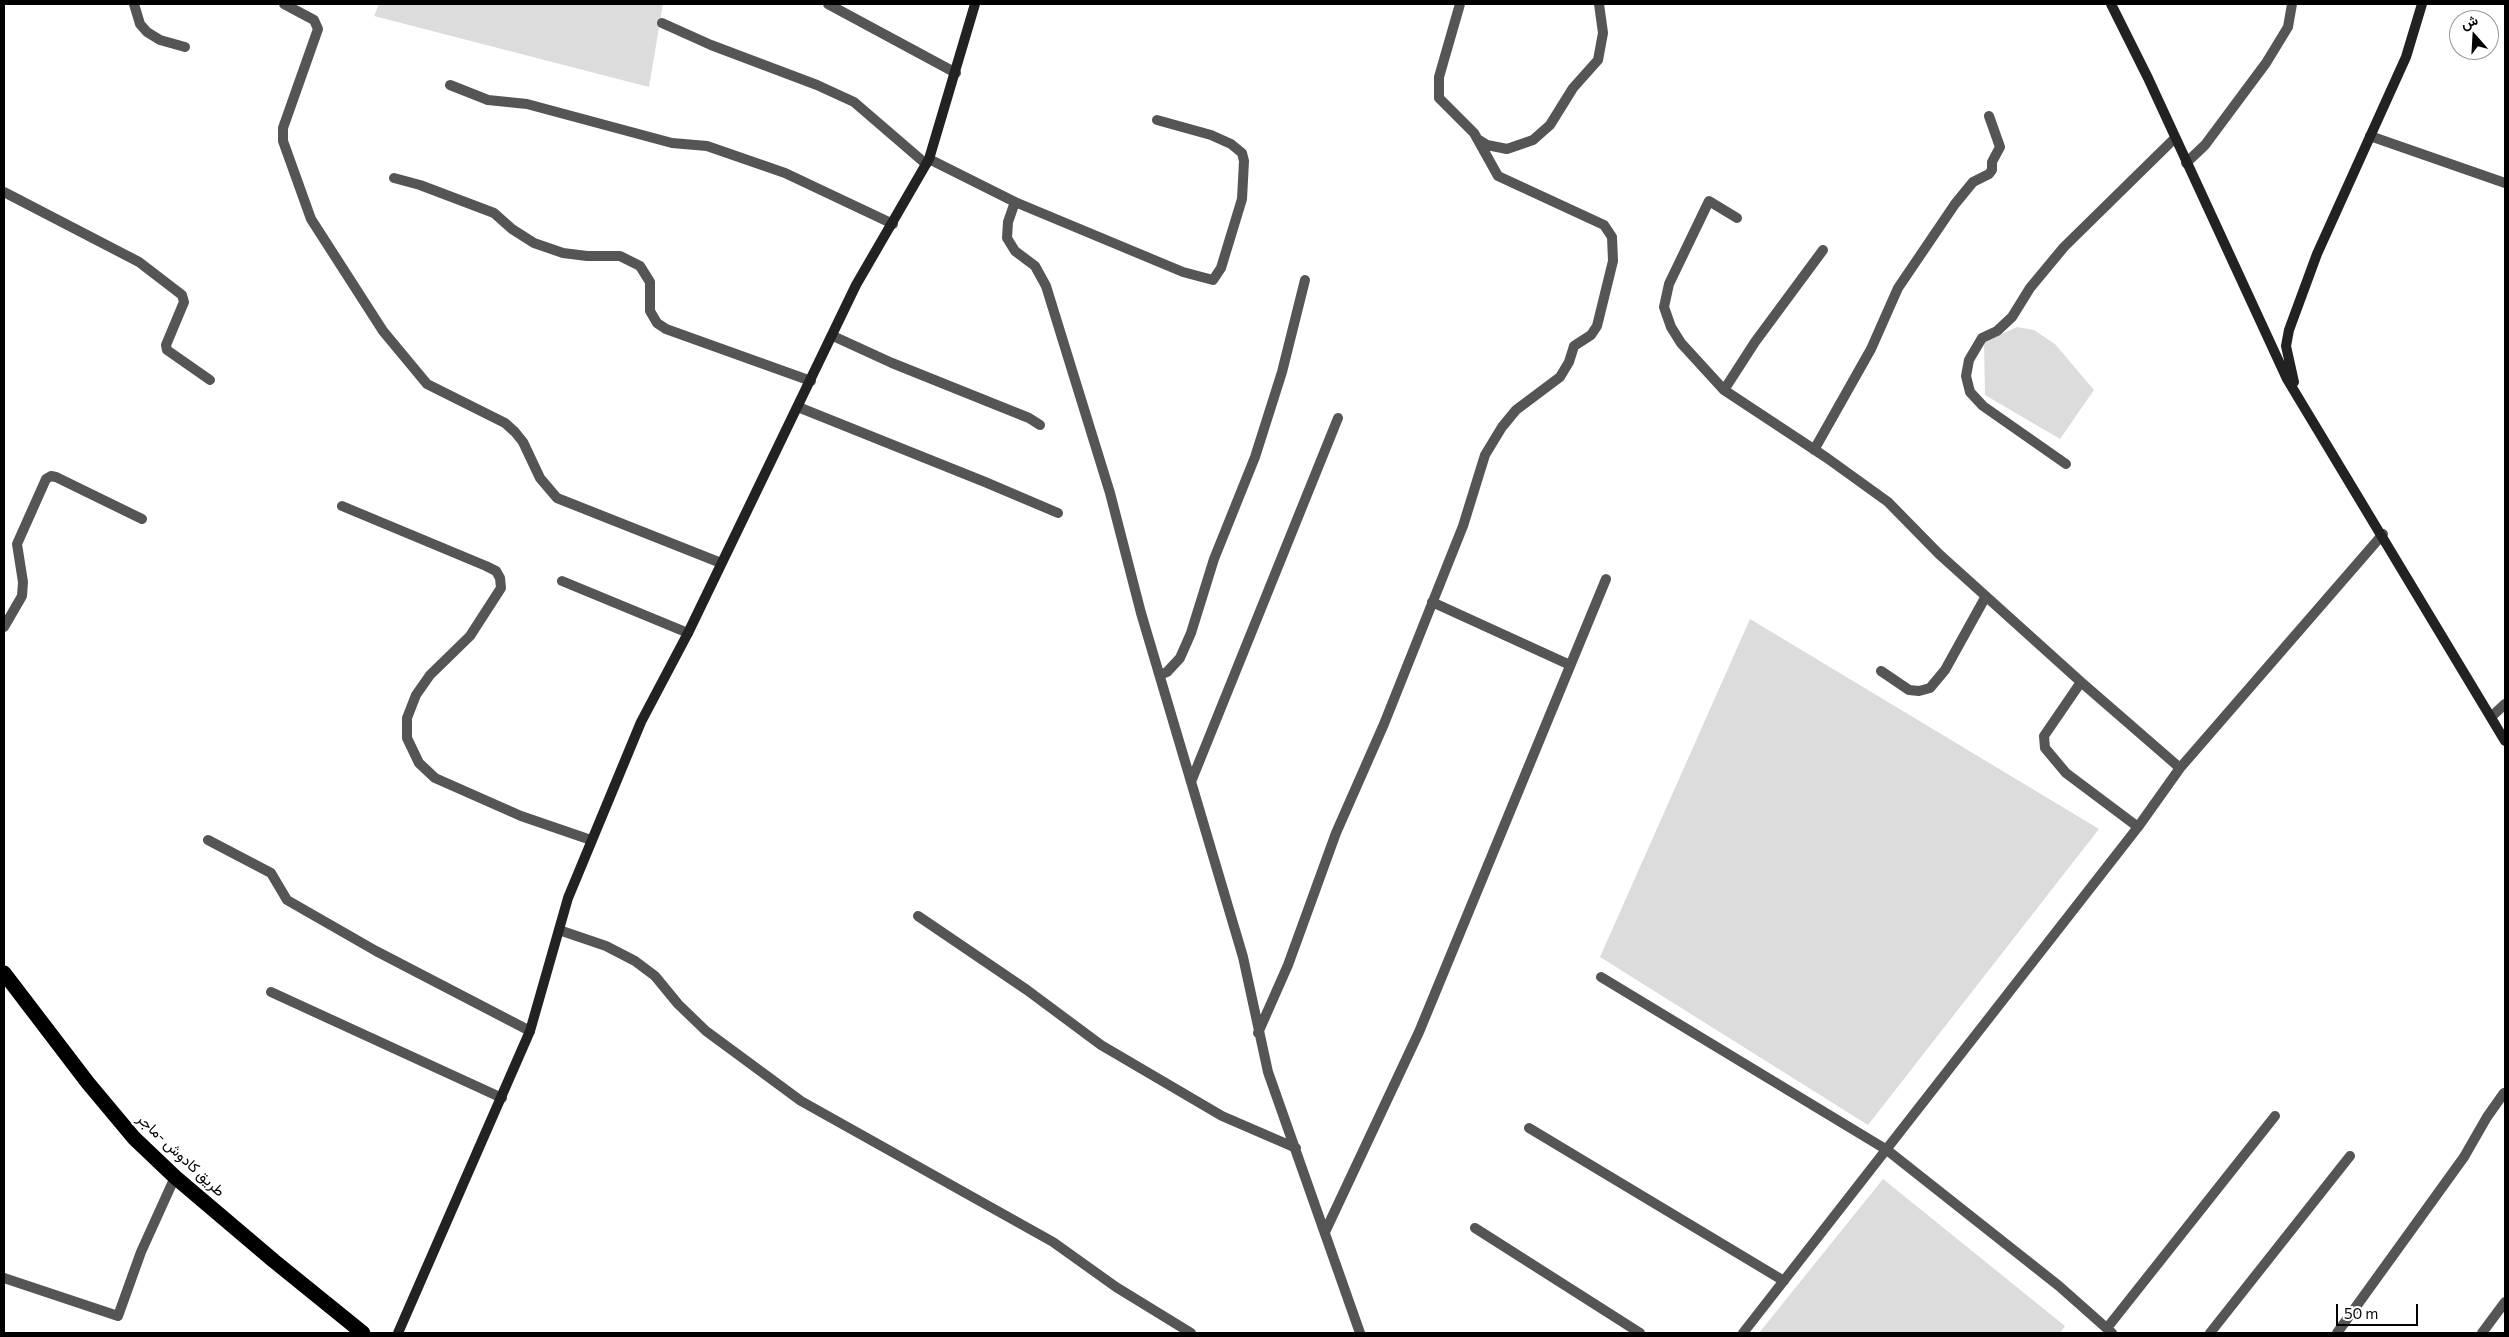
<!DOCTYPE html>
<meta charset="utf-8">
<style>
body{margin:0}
#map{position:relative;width:2509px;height:1337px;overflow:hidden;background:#fff;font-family:Commissioner,Vazirmatn,sans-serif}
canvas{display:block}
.frame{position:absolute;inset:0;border:5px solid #000;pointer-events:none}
.north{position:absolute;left:2449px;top:10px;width:50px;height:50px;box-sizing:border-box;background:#fff;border:1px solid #999;border-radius:50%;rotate:341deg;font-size:14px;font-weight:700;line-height:20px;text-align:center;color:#000}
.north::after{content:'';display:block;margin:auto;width:18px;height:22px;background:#000;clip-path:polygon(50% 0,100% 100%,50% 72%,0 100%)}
.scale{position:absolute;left:2336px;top:1304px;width:82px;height:22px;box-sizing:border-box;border:2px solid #000;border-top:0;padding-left:6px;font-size:15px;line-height:18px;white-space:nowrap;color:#000;-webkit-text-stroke:4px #fff;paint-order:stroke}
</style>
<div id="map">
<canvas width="2509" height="1337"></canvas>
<div class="frame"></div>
<div class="north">ش</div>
<div class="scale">50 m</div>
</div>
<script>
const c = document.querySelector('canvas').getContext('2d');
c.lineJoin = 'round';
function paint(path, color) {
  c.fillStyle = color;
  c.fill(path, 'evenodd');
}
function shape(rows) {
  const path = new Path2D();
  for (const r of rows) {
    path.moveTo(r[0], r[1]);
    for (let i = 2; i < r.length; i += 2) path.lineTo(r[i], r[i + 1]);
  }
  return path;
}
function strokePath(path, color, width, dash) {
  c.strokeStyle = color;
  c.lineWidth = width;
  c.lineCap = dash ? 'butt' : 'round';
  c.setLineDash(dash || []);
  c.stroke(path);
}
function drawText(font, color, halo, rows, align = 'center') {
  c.font = font + ' Commissioner,Vazirmatn,sans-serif';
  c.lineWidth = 4.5;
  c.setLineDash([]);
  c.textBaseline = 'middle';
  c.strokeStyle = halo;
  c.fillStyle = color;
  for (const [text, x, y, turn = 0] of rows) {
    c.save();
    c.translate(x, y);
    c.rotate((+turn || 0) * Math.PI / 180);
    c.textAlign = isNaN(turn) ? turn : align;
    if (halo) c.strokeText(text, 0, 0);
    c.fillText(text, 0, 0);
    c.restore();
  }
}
paint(shape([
 [379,4,663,4,649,87,374,16],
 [2017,327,2034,330,2055,344,2094,390,2060,439,1985,395,1984,342],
 [1750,619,2099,829,1868,1125,1600,957],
 [1883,1179,2065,1326,2060,1333,1759,1333]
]), '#dcdcdc');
strokePath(shape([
 [134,4,140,24,147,32,160,40,185,47],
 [284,4,314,20,318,29,283,128,283,141,311,219,383,331,427,384,505,423,515,432,523,442,540,478,557,498,721,563],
 [828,4,956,73],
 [662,23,711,45,817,85,854,102,926,164],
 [450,85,488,100,527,104,672,143,707,146,785,173,893,224],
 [2370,136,2505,183],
 [1479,140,1487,145,1507,149,1533,140,1550,125,1573,88,1598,60,1603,33,1599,4],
 [929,159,1015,202,1008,222,1007,238,1015,251,1035,266,1046,286,1110,493,1141,613,1243,957,1268,1072,1360,1333],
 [2186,163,2205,145,2266,63,2288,27,2292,4],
 [394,178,420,185,494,213,512,229,534,243,563,253,587,256,620,256,640,266,650,282,650,311,657,323,666,329,811,381],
 [4,192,139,262,182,295,184,302,166,345,167,350,210,380],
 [1015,202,1183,272,1213,280,1221,268,1242,199,1244,161,1242,153,1231,144,1211,135,1157,120],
 [1737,218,1709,201,1669,284,1664,307,1671,327,1681,343,1724,390,1827,458,1888,502,1939,554,2081,682,2180,768],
 [833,336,892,363,1029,418,1040,425],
 [1724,390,1755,342,1823,250],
 [798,407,985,482,1058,513],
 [1814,450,1871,349,1898,288,1955,204,1973,182,1989,174,1992,170,1992,162,2000,147,1989,116],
 [2066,464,1983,406,1970,392,1966,376,1969,360,1982,338,1997,331,2012,317,2030,288,2064,247,2175,138],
 [342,506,486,566,496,571,500,578,501,588,470,636,430,675,416,695,407,718,407,738,419,763,435,778,521,816,591,840],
 [562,581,688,633],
 [1432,602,1570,665],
 [4,627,22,596,23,582,17,544,46,479,51,476,56,477,142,519],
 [1881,671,1909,690,1919,691,1930,688,1945,670,1986,596],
 [1160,675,1167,672,1180,658,1191,633,1214,559,1255,457,1282,372,1305,280],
 [2081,682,2044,736,2045,748,2066,773,2138,827],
 [2491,717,2505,704],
 [1191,782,1338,418],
 [208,840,271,873,287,900,376,951,530,1031],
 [918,916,1027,990,1101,1045,1222,1116,1296,1148],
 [559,930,606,946,635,961,655,976,678,1004,706,1031,801,1101,1053,1242,1116,1287,1191,1333],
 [1601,977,1887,1150,2059,1286,2112,1333],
 [271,992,502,1098],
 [1258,1033,1288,965,1336,833,1384,724,1463,526,1485,455,1502,427,1516,410,1560,377,1569,362,1574,346,1591,335,1597,326,1613,261,1612,237,1604,225,1498,176,1474,133,1439,98,1439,77,1460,4],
 [1529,1128,1784,1281],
 [1475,1228,1640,1333],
 [1325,1232,1419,1032,1606,579],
 [4,1278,118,1316,141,1252,175,1177],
 [2107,1328,2275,1116],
 [1743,1333,2138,827,2180,768,2383,534],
 [2210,1333,2350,1156],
 [2337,1333,2464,1157,2487,1117,2504,1093],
 [2482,1333,2505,1302]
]), '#555', 10);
strokePath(shape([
 [2111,4,2148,78,2287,379,2505,741],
 [2294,382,2286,346,2289,330,2317,254,2406,57,2422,4],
 [398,1333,530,1031,568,898,641,722,688,633,856,285,929,159,975,4]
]), '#222', 10);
strokePath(shape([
 [4,973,88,1083,134,1138,175,1177,274,1261,363,1333]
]), '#000', 15);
drawText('15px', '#000', '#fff', [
 ["طريق كادوش -ماجر",181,1155,43]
]);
</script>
